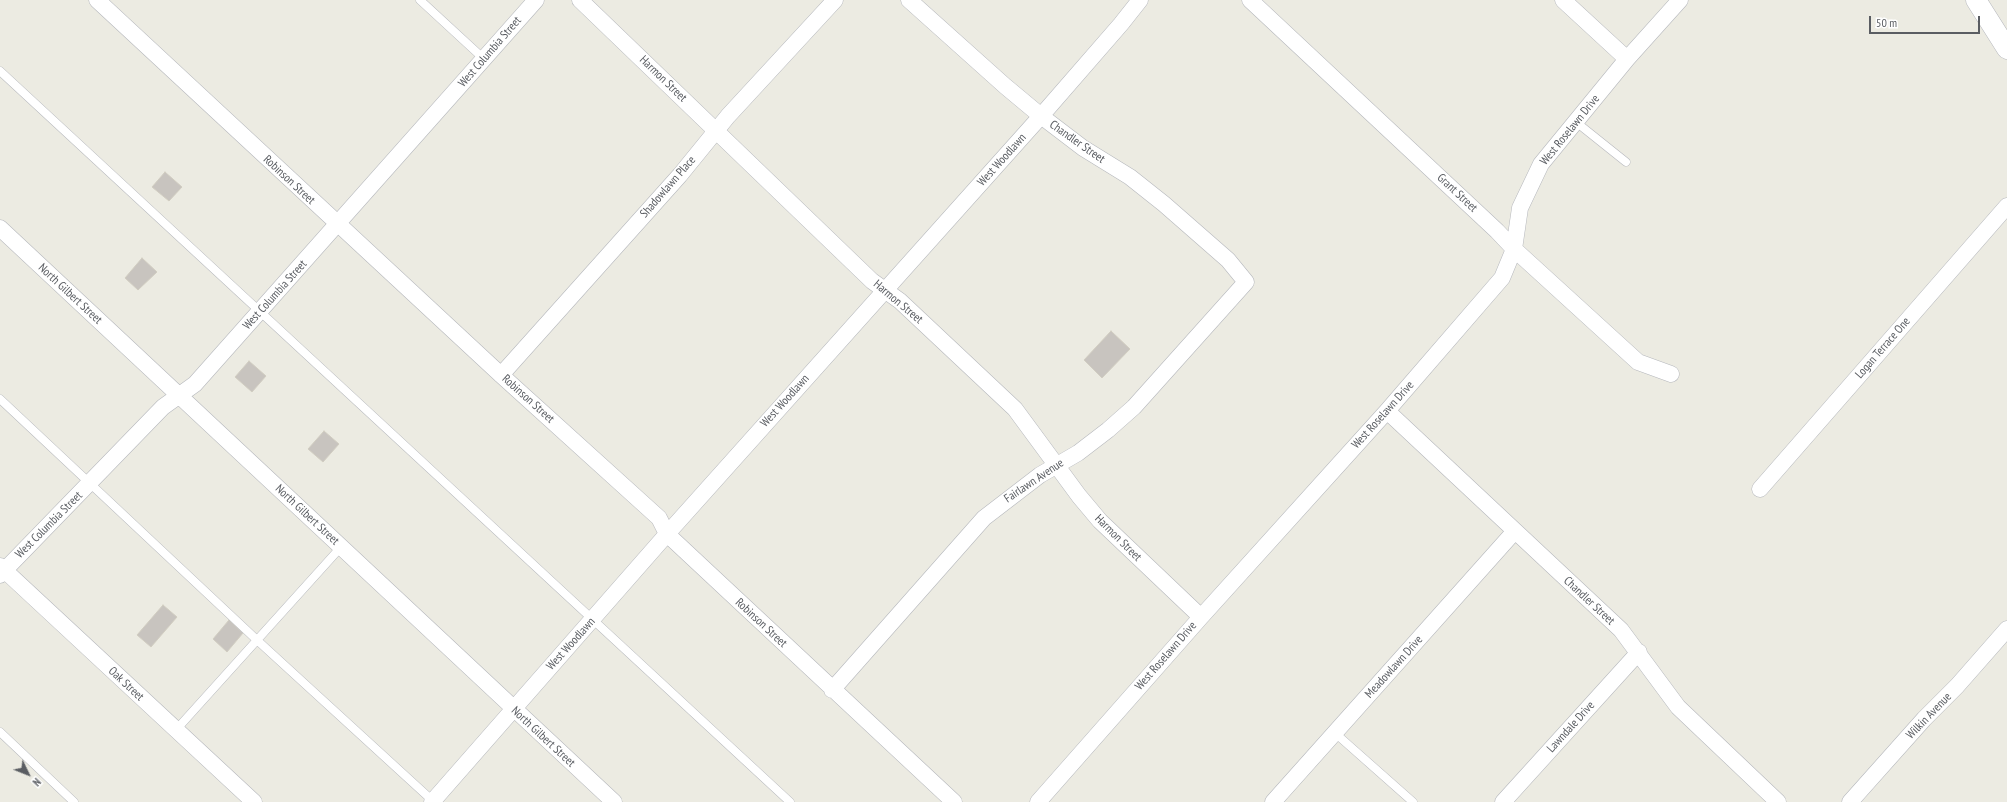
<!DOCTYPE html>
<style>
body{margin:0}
#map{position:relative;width:2007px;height:802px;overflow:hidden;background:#ecebe2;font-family:"PT Sans Narrow",sans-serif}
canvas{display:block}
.north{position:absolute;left:8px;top:754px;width:40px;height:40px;-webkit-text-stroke:3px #fff;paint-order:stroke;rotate:133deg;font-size:11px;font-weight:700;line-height:16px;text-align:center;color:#5a5d62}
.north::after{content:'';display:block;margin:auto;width:14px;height:18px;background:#5a5d62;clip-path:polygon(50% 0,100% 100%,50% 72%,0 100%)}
.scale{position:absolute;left:1869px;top:16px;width:111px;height:18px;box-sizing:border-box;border:2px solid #5a5d62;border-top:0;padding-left:5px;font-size:12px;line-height:14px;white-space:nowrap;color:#5a5d62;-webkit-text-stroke:3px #fff;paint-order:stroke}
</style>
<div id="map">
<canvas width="2007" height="802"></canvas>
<div class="north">N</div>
<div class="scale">50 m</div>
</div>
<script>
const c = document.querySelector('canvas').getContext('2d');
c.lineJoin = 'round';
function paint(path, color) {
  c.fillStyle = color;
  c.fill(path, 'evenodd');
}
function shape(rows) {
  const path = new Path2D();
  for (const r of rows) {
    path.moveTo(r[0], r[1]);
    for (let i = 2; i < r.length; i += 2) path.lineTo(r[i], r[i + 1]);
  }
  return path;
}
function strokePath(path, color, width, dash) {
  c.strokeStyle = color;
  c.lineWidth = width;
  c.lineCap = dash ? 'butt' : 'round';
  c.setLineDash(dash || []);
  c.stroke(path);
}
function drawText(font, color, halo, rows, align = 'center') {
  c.font = font + ' "PT Sans Narrow",sans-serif';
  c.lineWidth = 3;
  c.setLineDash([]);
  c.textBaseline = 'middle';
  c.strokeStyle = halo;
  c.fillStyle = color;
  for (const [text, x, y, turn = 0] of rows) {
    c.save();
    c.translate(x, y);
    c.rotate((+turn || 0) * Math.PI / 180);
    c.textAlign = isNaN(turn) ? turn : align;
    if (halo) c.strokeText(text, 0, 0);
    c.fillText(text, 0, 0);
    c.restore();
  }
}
const building = shape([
 [165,172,182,187,169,201,152,187,165,172],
 [142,258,157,272,138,290,125,278,142,258],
 [1111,331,1130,349,1102,378,1084,360,1111,331],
 [249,361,266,376,252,392,235,377,249,361],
 [324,431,339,444,323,462,308,449,324,431],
 [163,605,177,617,151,647,137,635,163,605],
 [229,620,243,633,227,652,213,639,229,620]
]);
paint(building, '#c8c4bf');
strokePath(building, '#d1cdc1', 1);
const service = shape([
 [420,0,484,59],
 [0,71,790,802],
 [1576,122,1626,162],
 [0,399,258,641,434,802],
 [175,731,341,547],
 [0,732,74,802],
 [1335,733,1413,802]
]);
const minor = shape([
 [97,0,501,375,659,518,667,534,954,802],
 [580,0,872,281,900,301,1015,409,1079,496,1100,521,1201,617],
 [1250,0,1497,231,1514,249,1638,362,1671,374],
 [1563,0,1627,59],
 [0,228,614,802],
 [501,375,680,175,728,116,835,0],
 [1387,411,1621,630,1678,707,1778,802],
 [1760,489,2007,206],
 [0,566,254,802],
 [0,575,163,407,195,384,536,0],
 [832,690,984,518,1040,475,1078,453,1108,430,1134,407,1246,282,1228,260,1164,204,1130,177,1083,148,1041,116,1005,86,909,0],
 [432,802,667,534,1041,116,1121,24,1140,0],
 [1038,802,1201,617,1387,411,1502,278,1514,249,1520,208,1541,164,1627,59,1680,0],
 [1273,802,1514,532],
 [1503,802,1639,652],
 [1850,802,1924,719,1957,686,2007,629]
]);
const tertiary = shape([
 [1976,0,2007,49]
]);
strokePath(service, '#b5b7bc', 9);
strokePath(minor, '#b5b7bc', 17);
strokePath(tertiary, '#b5b7bc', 21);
strokePath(service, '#fff', 8);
strokePath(minor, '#fff', 16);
strokePath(tertiary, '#fff', 20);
drawText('12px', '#5a5d62', '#fff', [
 ["West Columbia Street",490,52,-49],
 ["Harmon Street",663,79,44],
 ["West Roselawn Drive",1570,130,-51],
 ["Chandler Street",1077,142,35],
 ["West Woodlawn",1002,160,-48],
 ["Robinson Street",289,180,43],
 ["Shadowlawn Place",668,187,-49],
 ["Grant Street",1457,193,43],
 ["North Gilbert Street",70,294,43],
 ["West Columbia Street",275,295,-48],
 ["Harmon Street",898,302,40],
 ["Logan Terrace One",1883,348,-49],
 ["Robinson Street",528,399,42],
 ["West Woodlawn",785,401,-48],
 ["West Roselawn Drive",1383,415,-48],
 ["Fairlawn Avenue",1034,481,-34],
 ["North Gilbert Street",307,515,43],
 ["West Columbia Street",49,525,-45],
 ["Harmon Street",1118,538,45],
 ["Chandler Street",1589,601,43],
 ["Robinson Street",761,623,43],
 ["West Woodlawn",571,644,-48],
 ["West Roselawn Drive",1166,656,-49],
 ["Meadowlawn Drive",1394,667,-48],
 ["Oak Street",126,684,43],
 ["Wilkin Avenue",1929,716,-46],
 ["Lawndale Drive",1571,727,-48],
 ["North Gilbert Street",543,737,43]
]);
</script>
